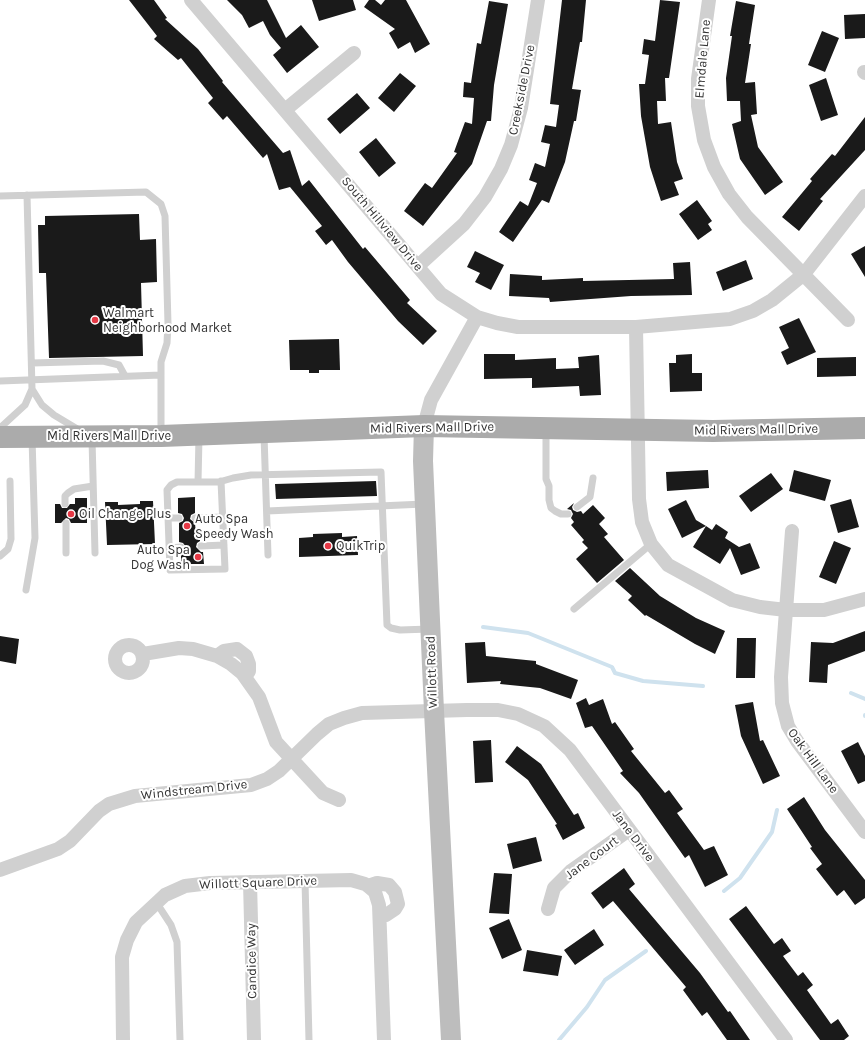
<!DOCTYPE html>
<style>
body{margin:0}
canvas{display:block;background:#fff}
</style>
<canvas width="865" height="1040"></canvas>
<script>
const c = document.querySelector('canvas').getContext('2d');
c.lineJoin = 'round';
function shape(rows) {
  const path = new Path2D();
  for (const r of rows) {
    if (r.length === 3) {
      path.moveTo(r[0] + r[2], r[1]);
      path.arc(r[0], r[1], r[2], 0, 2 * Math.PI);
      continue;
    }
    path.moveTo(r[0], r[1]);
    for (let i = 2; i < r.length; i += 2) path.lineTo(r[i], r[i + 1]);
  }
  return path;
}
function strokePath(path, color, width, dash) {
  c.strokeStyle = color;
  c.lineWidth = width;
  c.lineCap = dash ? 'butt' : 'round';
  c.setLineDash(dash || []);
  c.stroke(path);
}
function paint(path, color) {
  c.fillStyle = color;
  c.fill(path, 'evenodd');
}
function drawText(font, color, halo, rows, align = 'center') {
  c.font = font + ' Karla,sans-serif';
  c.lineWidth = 4;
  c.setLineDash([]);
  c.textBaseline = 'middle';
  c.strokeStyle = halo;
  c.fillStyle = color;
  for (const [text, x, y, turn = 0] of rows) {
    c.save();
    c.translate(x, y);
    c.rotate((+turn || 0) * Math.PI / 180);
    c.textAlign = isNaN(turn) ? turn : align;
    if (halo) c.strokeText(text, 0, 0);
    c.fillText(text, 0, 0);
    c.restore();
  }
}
strokePath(shape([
 [483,627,528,633,612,667,615,673,643,681,703,686],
 [851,693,865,699],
 [865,716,865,715],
 [724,891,740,878,772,832,777,810],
 [559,1040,587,1007,605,980,646,951]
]), '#cfe2ee', 4);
paint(shape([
 [129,0,154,0,167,18,165,19,198,49,223,81,222,82,283,153,290,150,302,186,309,180,363,249,365,247,410,300,407,303,437,331,423,345,398,321,348,262,332,240,326,245,315,231,322,226,290,187,279,190,267,154,263,158,227,116,223,120,208,103,213,98,181,58,178,60,154,39,157,36],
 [227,0,267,0,286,38,301,25,319,47,287,73,273,55,281,48,270,35,263,21,249,28,242,15],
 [312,0,353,0,356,10,319,21],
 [369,0,375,0,381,5,385,0,406,0,430,44,415,53,410,42,398,49,389,33,395,29,364,7],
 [562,0,586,0,582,42,580,42,572,89,581,90,576,121,574,121,565,162,549,203,542,200,513,242,499,232,520,201,528,206,537,183,529,180,535,163,545,167,550,144,541,142,545,125,556,127,559,105,550,104],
 [660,0,680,2,669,78,665,78,666,101,657,101,658,124,671,122,677,162,683,179,674,182,679,195,661,201,650,167,641,116,639,84,645,84,649,55,642,54,644,39,655,41],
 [489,1,508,4,494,85,491,121,487,121,472,164,423,226,404,211,425,183,432,188,457,153,454,152,465,122,472,124,474,98,463,97,464,82,471,83,477,43,481,44],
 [736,1,755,5,749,44,751,44,745,83,755,82,757,114,751,115,758,147,783,182,765,195,740,159,732,124,741,121,740,101,727,101,726,78,732,36,730,36],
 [865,14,865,38,845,39,844,15],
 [822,31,839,38,825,72,808,65],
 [400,73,416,86,394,112,378,98],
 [826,78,838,115,821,121,809,85],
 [357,93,370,108,340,134,327,119],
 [865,117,865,150,820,199,823,201,799,231,782,217,812,181,810,179,832,154,835,156],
 [376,138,396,163,379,177,359,152],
 [697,200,712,221,708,224,712,230,698,240,679,214],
 [139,214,140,240,156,239,157,282,141,283,143,356,49,358,46,273,39,273,38,225,45,225,45,216],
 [865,246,865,277,851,254],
 [475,251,504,265,491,290,475,282,480,273,467,267],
 [746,260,753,279,723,291,716,272],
 [690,262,692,295,631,296,550,302,549,298,509,296,510,274,542,276,542,280,583,278,583,281,674,279,673,263],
 [799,318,816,352,787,365,781,352,789,348,779,327],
 [339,339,340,370,319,370,319,373,309,373,309,370,290,370,289,340],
 [484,354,515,354,515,360,556,358,556,369,579,368,578,357,599,355,601,395,580,396,579,386,532,388,532,378,484,379],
 [692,354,692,373,702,373,702,391,670,392,669,363,676,363,676,355],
 [856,357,856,376,817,377,817,358],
 [708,470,709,488,667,491,666,472],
 [794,470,831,480,825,501,789,491],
 [771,473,783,489,751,512,739,496],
 [376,481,377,496,276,499,275,484],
 [195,497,195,513,191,515,190,519,195,523,196,535,200,535,200,541,197,543,196,547,201,552,203,552,204,564,181,564,181,552,186,547,183,543,179,542,179,523,183,521,184,518,182,514,178,513,178,498],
 [75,498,87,498,87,523,71,523,69,519,66,518,61,523,55,523,55,504,60,504,62,508,67,508,70,504,75,504],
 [851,499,859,527,838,533,830,505],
 [686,500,696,520,706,526,682,538,668,509],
 [140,501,153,501,155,544,107,545,105,502,118,502,118,505,140,504],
 [574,503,572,507,573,510,577,512,581,511,583,514,593,505,605,518,599,524,608,534,604,537,624,560,597,583,576,559,588,548,582,542,584,540,571,525,574,522,571,518,573,514,571,510,567,509],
 [716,524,728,532,725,538,739,547,750,543,760,568,741,575,730,548,720,564,693,547,706,526,712,530],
 [342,533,342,537,357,536,358,555,299,557,299,538,313,537,313,534],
 [834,541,851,548,836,584,819,577],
 [630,568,660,596,696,618,725,631,715,654,695,644,646,615,645,616,628,600,632,596,615,581],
 [865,631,865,651,828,665,827,683,809,682,811,642,833,643],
 [0,636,19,639,16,664,0,661],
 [737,638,756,638,755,678,736,678],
 [485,642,486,656,536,661,536,664,578,680,571,699,540,688,500,684,501,681,467,683,465,643],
 [586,698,589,705,603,699,612,724,615,722,634,749,631,751,665,793,669,790,683,809,677,813,704,850,714,846,728,875,705,887,689,855,685,858,639,793,620,773,623,771,592,726,585,728,576,703],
 [753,702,760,741,763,740,780,776,763,784,741,736,735,705],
 [491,740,493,782,475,783,473,741],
 [858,742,865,756,865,781,858,784,841,751],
 [517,746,541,764,574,815,578,813,585,828,563,840,555,825,557,824,528,780,505,762],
 [804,797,825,830,865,880,865,898,855,905,844,890,837,896,816,869,822,864,810,848,812,847,787,809],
 [536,837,542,861,513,869,507,844],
 [624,868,635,884,629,889,700,973,728,1012,730,1011,750,1040,727,1040,707,1012,702,1016,683,990,686,987,613,901,603,909,591,893],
 [494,873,512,874,509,914,489,913],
 [746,906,774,944,782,938,791,951,783,956,798,976,803,972,813,985,807,990,831,1024,838,1019,849,1036,844,1040,820,1040,729,919],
 [509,919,522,950,502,959,489,928],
 [594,929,604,945,575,965,564,950],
 [527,950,562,956,558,976,523,971]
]), '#1a1a1a');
strokePath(shape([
 [0,196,146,192,161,204,165,216,168,324,167,343,161,362,161,433],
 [32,363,103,361,119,365,125,376],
 [0,381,161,375],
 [32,389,42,405,54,415,79,430],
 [0,428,25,405,32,389,27,195],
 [546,430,546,479,549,486,549,500,551,508,555,511,561,514,568,514],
 [264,435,268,555],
 [92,439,95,553],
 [221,481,225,569,170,570,167,490,171,485,177,482,219,482,233,478,251,475,381,472,387,625,391,628,400,630,430,629],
 [198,482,199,437],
 [65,504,65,496,68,493,74,489,93,486],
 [577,507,590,497,593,478],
 [267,511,424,504],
 [168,518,179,518],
 [195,518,223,517],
 [66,523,66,553],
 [201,546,224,545],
 [169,548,181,547],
 [0,556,8,549,11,539,10,481],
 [26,590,35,538,32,438],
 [574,609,651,544],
 [305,881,309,1040],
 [156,902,171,925,177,942,180,1040]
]), '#d0d0d0', 7);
strokePath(shape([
 [191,0,441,294,477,317,497,323,518,327,636,327,730,319,753,311,772,300,804,274,865,196],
 [709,0,698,79,698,106,704,140,714,167,729,194,747,217,848,320],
 [864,72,865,73],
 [285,110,354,53],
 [418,266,464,224,485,197,501,169,511,145,521,108,538,0],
 [636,327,639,499,642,522,651,544,668,565,732,600,760,607,786,610,824,610,865,599],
 [424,426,431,400,477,317],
 [792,531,781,677,782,703,788,726,797,741,865,832],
 [129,659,14],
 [143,654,179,648,193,649,217,656,231,664,242,673,259,697,276,742,323,793,339,800],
 [217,656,224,651,237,649,246,656,249,664,249,671,245,677],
 [0,870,58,849,70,841,99,811,109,804,135,796,251,785,267,779,279,771,317,734,329,724,344,718,362,713,467,710,498,710,518,714,544,726,570,750,786,1040],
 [250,882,254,1040],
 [368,886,377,883,389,885,395,892,398,904,395,909,386,915,380,916],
 [548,909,554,888,571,871,629,830],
 [123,1040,122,957,127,940,136,922,165,895,185,886,210,883,351,880,365,884,368,886,375,892,379,905,384,1040]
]), '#d0d0d0', 14);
strokePath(shape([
 [424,426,423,461,434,711,451,1040]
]), '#bdbdbd', 20);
strokePath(shape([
 [0,437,161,436,424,426,713,431,865,428]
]), '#ababab', 22);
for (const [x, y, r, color] of [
 [95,320,4,"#e63946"],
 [71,514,4,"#e63946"],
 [187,526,4,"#e63946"],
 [328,546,4,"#e63946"],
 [198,557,4,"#e63946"]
]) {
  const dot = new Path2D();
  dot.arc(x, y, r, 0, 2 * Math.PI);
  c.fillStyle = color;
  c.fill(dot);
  strokePath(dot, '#fff', 1.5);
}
drawText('13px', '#333', '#fff', [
 ["Elmdale Lane",703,59,-85],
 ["Creekside Drive",522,90,-79],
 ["South Hillview Drive",382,224,50],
 ["Mid Rivers Mall Drive",432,428,-1],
 ["Mid Rivers Mall Drive",756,430,-1],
 ["Mid Rivers Mall Drive",109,436],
 ["Willott Road",432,672,-92],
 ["Oak Hill Lane",813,761,54],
 ["Windstream Drive",194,790,-6],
 ["Jane Drive",633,836,53],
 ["Jane Court",592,858,-37],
 ["Willott Square Drive",258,883,-2],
 ["Candice Way",252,961,-91]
]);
drawText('13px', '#333', '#fff', [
 ["Walmart",103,313],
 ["Neighborhood Market",103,328],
 ["Oil Change Plus",79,514],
 ["Auto Spa",195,519],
 ["Speedy Wash",195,534],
 ["QuikTrip",336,546],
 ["Auto Spa",190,550,"right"],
 ["Dog Wash",190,565,"right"]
], 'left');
</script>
